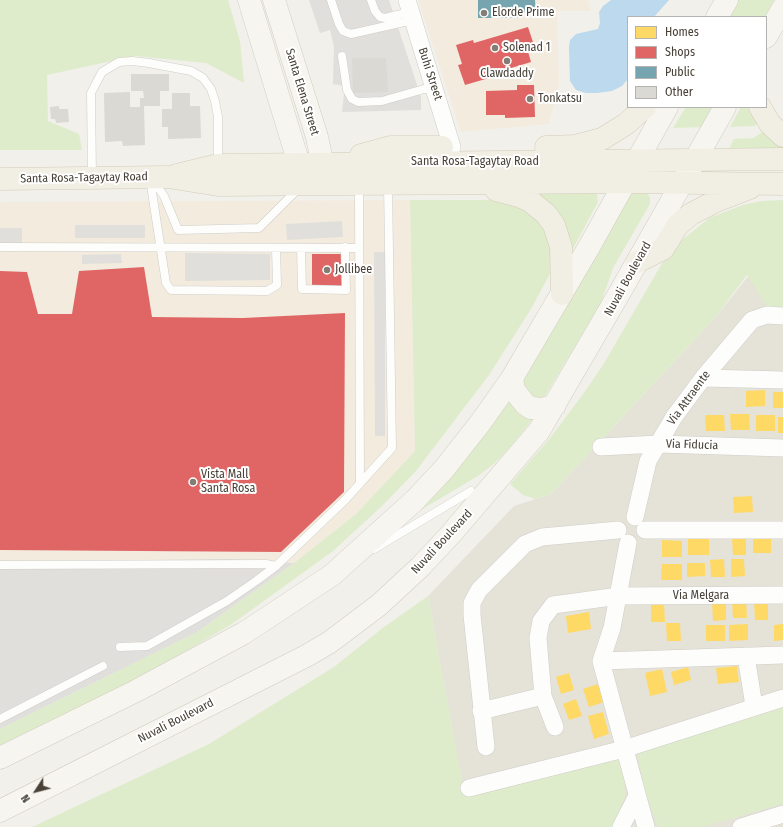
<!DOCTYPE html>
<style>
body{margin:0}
#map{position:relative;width:783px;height:827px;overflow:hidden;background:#f1f0eb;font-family:"Fira Sans Condensed",sans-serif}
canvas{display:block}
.legend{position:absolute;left:627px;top:16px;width:140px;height:92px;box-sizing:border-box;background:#fff;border:1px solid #b5b3af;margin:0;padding:5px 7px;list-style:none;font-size:12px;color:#474137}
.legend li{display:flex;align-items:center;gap:8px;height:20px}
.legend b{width:20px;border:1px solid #b5b3af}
.north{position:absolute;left:16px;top:771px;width:40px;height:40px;-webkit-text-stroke:3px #fff;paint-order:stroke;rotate:234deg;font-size:11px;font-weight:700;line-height:16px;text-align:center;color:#474137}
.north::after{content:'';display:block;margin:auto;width:14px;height:18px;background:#474137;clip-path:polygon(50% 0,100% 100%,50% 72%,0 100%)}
</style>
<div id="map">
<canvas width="783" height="827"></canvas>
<ul class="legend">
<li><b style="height:11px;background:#ffd966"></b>Homes</li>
<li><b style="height:11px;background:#e06666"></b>Shops</li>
<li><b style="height:11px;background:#76a5af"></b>Public</li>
<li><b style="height:11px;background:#dbd9d3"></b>Other</li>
</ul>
<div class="north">N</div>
</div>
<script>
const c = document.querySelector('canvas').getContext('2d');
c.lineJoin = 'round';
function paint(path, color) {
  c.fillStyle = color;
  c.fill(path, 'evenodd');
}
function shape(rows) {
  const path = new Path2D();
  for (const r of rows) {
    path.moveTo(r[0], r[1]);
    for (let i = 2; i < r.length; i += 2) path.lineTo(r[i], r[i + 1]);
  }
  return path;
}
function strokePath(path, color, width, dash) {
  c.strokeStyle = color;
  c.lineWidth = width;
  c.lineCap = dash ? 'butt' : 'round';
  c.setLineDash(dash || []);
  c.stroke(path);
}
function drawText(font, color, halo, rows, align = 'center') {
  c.font = font + ' "Fira Sans Condensed",sans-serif';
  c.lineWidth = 4;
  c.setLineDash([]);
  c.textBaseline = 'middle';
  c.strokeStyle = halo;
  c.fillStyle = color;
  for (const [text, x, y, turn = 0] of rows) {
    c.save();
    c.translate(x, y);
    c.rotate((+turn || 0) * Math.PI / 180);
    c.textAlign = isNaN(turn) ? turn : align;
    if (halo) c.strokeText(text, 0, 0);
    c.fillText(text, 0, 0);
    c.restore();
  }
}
paint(shape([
 [783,233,783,827,470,827,428,596,514,506,551,494,713,320]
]), '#e5e2d8');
paint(shape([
 [418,0,588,0,591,11,557,11,559,84,549,124,461,132],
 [410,200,415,451,356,514,294,563,197,632,0,729,0,202]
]), '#f3ecde');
paint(shape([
 [0,0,228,0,240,41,244,83,206,63,135,56,47,75,48,121,79,134,82,150,0,150],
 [738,0,774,0,765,17,729,17],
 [686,107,715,107,703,127,673,128],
 [741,107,755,107,762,122,754,126,730,127],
 [768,129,783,143,783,149,729,149,734,139,753,138],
 [527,192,595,193,597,195,598,202,568,258],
 [633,193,647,193,650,197,650,204,613,268,601,303,545,396,542,398,533,400,519,385,630,195],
 [410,200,500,200,518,203,550,228,552,270,531,309,489,375,416,471,382,506,333,551,232,624,130,684,0,747,0,729,197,632,294,563,356,514,415,451],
 [783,200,783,307,767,307,747,275,713,320,551,494,535,499,523,495,510,484,550,438,581,397,603,365,661,265,676,245,709,218,743,205,761,201],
 [509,397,535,416,512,445,495,463,478,476,407,518],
 [428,596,465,797,605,756,618,756,624,763,625,797,613,827,32,827,209,744,334,667,384,627],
 [783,706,783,804,702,827,658,827,644,788,638,757,639,746]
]), '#deeccb');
paint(shape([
 [309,0,389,0,421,97,421,110,342,112,345,86,333,84,334,47,330,30,320,33],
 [342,221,343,237,287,240,286,224],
 [75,225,145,225,145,238,75,238],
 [0,228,22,228,22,243,0,243],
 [374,252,385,252,385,436,375,436],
 [185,253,270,254,270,280,185,281],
 [121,254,122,263,82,264,82,255],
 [229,559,294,563,197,632,0,729,0,562]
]), '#e0dfdb');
paint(shape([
 [611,0,669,0,654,17,628,17,628,79,622,86,612,91,597,93,586,93,576,90,570,81,569,47,570,40,576,34,598,29,600,23,599,12,603,6]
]), '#bcd9ee');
paint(shape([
 [765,390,765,406,746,407,746,391],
 [773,392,783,392,783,408,773,408],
 [730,414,749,414,750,430,731,430],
 [705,415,724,415,725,431,706,431],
 [756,415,775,415,775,431,756,431],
 [778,417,783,417,783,433,778,433],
 [752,496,753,512,734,513,733,497],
 [746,537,746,555,733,555,732,538],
 [688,539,709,539,709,555,688,555],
 [753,539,771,539,771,553,753,553],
 [662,540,682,541,682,557,662,557],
 [724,559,725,577,711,577,710,560],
 [731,559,744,559,745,576,731,577],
 [687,563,705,563,705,576,687,577],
 [662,564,682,564,682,580,661,580],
 [746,600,747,618,733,618,732,601],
 [754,602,768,602,768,620,755,620],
 [712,603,726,603,726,620,713,621],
 [664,604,665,622,651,622,651,605],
 [589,612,591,629,568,633,566,616],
 [666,623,680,623,681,641,667,641],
 [748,624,748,640,729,641,729,625],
 [783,624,783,640,774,641,774,625],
 [706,625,725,625,725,641,706,641],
 [737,666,739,682,718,684,716,668],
 [688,667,691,680,674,685,671,672],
 [662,669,667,692,650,696,645,673],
 [569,673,574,690,561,694,556,677],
 [598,684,604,702,589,707,583,689],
 [576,699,582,716,569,720,563,704],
 [603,712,609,734,594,739,588,716]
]), '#ffd966');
paint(shape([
 [528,27,534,45,527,48,531,62,488,75,489,78,465,85,458,65,462,64,456,45,473,40,474,43],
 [517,85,534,85,535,117,505,118,505,115,486,115,486,91,517,90],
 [312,254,342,254,342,286,312,286],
 [144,267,152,317,243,318,345,313,344,492,281,552,0,550,0,271,27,272,38,314,72,314,79,271]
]), '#e06666');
paint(shape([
 [478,0,535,0,536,13,518,13,518,18,478,18]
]), '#76a5af');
paint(shape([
 [352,58,386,58,388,92,353,93],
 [131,74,169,74,169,91,160,91,160,106,144,106,145,145,123,146,122,141,105,142,104,93,130,92,130,107,140,107,140,98,144,98,143,91,131,91],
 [172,93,190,93,190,106,200,106,201,138,168,139,168,127,162,127,162,109,172,109],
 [59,106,59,109,68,109,69,122,56,123,55,119,51,119,50,107]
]), '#dbd9d3');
const lane = shape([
 [331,0,339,24,343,31,351,34,413,20],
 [371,0,375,11,380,17,385,18,410,12],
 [342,56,347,90,352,99,358,102,382,101,424,89,435,89],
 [92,176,91,93,102,72,119,62,132,61,149,63,191,71,203,78,211,89,215,101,218,117,218,163],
 [150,179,166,283,171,290,267,291,277,285,276,248],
 [152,179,164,196,178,230,259,228,299,188],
 [359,186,360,483],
 [0,247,359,248],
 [301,248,302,289,346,290,345,247],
 [374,549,471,491],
 [0,565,266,564,276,566],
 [120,647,147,646,227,601,256,581,276,566,345,500,392,448,388,185],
 [0,719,103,666]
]);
const street = shape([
 [407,0,452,147],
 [703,378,783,380],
 [601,447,658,444,783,448],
 [635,517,648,461,674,417,703,378,752,320,767,315,783,316],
 [645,530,783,530],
 [628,543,612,628,601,661,646,827],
 [746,656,754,706],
 [601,661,783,655],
 [481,711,543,696],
 [555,727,543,696,538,638,541,621,553,605,619,596,783,595],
 [486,747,472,615,472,603,479,590,525,544,542,537,618,530],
 [469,788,624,749,783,698],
 [621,827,637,796],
 [741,827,783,814]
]);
const secondary = shape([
 [249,0,299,164],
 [274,0,317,137,326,181],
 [717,17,727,0],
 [766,37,783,8],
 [512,378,514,390,525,404,531,408,543,409,555,405],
 [0,758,136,691,244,633,332,575,415,500,444,469,481,422,512,378,589,247,667,107],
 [0,811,308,655,330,642,379,605,420,567,450,535,539,431,620,292,725,107]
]);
const primary = shape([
 [760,107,770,124,783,136],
 [546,147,575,146,602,139,626,124,645,107],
 [361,155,390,147,442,147],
 [177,175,218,165,783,159],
 [0,179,168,177,218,185,625,182,783,184],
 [496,190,519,196,530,201,546,214,554,225,561,247,562,294],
 [637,262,663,249,678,225,691,214,716,201,750,188]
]);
strokePath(lane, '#cfcdc8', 9);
strokePath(street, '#cfcdc8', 18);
strokePath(secondary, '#d0cdc2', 23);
strokePath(primary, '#d3ccb8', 23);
strokePath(lane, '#fdfdfc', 8);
strokePath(street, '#fdfdfc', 17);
strokePath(secondary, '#f7f5ef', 22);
strokePath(primary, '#f1eee4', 22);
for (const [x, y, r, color] of [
 [484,13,4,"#827e76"],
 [495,48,4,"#827e76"],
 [507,61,4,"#827e76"],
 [530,99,4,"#827e76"],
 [327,270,4,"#827e76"],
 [193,482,4,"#827e76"]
]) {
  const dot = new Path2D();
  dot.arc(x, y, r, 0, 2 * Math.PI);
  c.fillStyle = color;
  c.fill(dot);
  strokePath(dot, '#fff', 1.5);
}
drawText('12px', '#474137', '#fff', [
 ["Elorde Prime",492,13],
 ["Solenad 1",503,48],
 ["Clawdaddy",507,74,"center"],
 ["Tonkatsu",538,99],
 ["Jollibee",335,270],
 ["Vista Mall",201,475],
 ["Santa Rosa",201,489]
], 'left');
drawText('12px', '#474137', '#fff', [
 ["Buhi Street",430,74,72],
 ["Santa Elena Street",302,92,73],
 ["Santa Rosa-Tagaytay Road",475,162],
 ["Santa Rosa-Tagaytay Road",84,178,-1],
 ["Nuvali Boulevard",628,279,-61],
 ["Via Attraente",689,398,-54],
 ["Via Fiducia",692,445,2],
 ["Nuvali Boulevard",442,542,-47],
 ["Via Melgara",701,596],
 ["Nuvali Boulevard",176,721,-27]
]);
</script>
